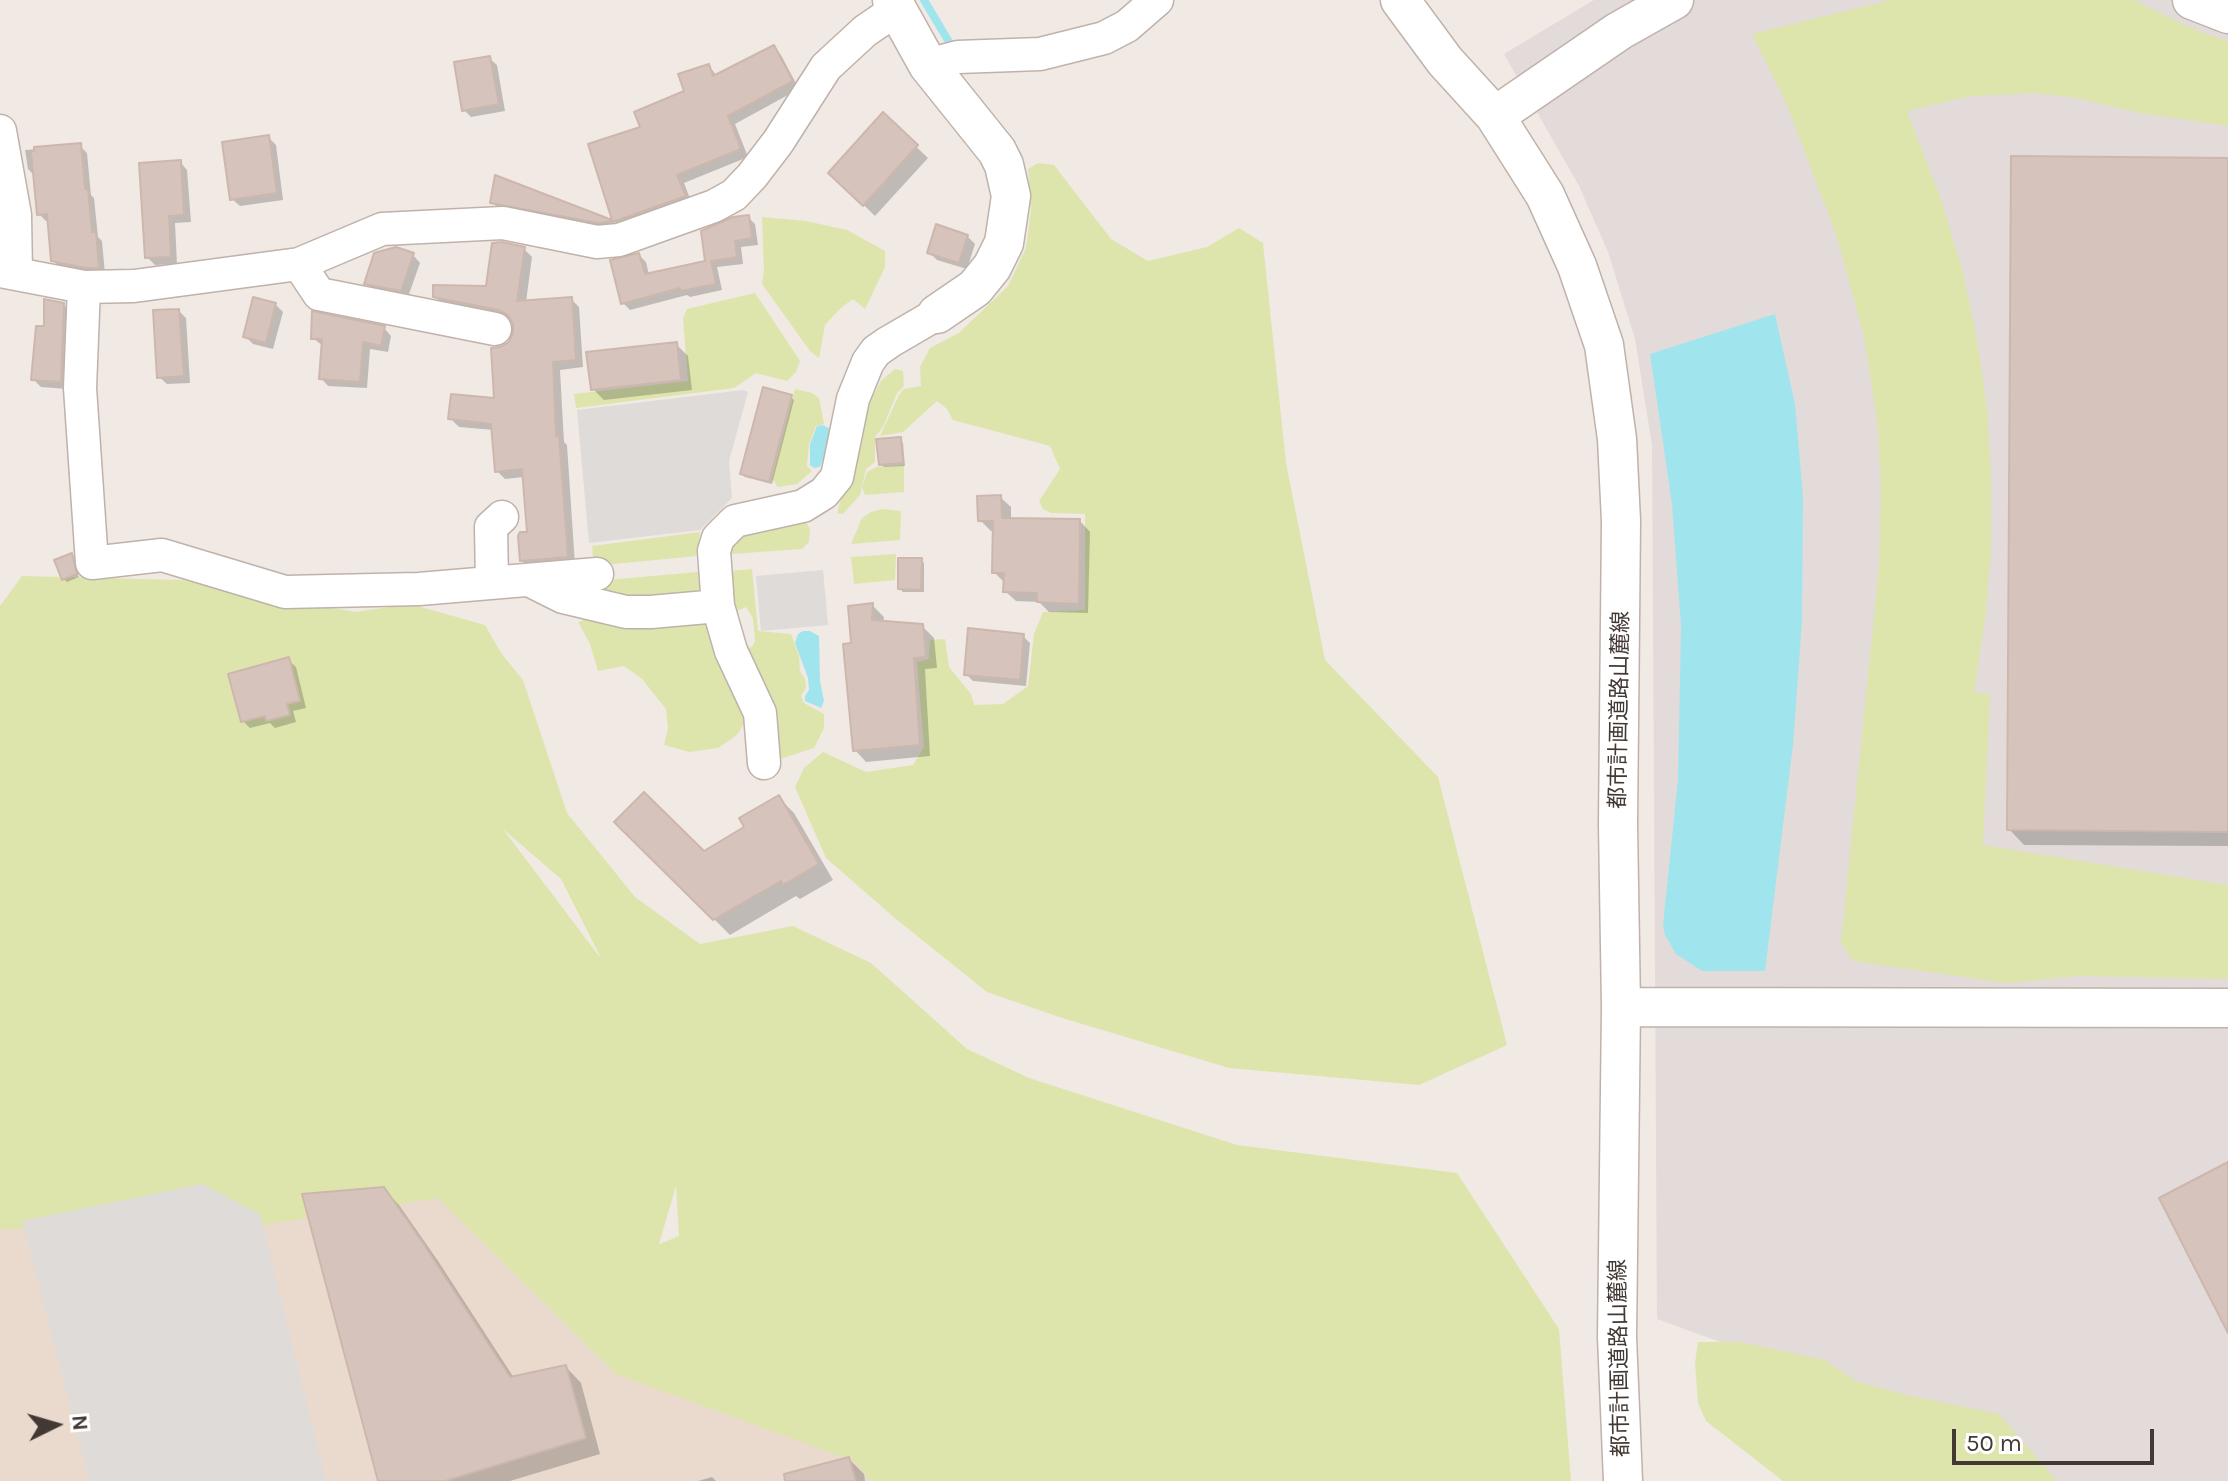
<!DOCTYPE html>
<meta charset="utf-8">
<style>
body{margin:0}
#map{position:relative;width:2228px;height:1481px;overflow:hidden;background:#f1e9e4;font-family:Karla,sans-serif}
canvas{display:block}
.north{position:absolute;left:16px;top:1385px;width:80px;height:80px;-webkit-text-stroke:6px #fff;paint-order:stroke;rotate:85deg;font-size:22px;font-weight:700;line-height:32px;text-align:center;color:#433934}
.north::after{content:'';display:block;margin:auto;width:28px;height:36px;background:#433934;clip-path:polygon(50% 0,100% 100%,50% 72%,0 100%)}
.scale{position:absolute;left:1952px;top:1429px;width:202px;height:36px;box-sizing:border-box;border:4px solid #433934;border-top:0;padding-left:10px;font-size:24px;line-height:28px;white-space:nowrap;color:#433934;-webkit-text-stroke:6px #fff;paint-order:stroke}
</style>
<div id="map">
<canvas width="2228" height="1481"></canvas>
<div class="north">N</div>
<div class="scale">50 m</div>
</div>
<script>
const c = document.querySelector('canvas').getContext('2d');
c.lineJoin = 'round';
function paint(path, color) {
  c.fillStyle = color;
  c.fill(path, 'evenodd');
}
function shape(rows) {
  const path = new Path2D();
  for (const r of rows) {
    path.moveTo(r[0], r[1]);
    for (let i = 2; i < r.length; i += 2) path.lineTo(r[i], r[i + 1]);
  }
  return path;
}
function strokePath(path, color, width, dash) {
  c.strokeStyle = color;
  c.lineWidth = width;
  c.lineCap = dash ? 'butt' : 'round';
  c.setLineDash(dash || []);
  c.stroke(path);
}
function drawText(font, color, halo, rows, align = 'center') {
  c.font = font + ' Karla,"Noto Sans JP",sans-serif';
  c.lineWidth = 6;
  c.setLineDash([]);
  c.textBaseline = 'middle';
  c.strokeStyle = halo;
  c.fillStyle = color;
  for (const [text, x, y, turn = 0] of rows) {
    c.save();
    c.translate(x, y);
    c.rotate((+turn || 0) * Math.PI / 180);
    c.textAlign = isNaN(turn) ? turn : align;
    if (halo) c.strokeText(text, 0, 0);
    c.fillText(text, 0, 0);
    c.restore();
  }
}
paint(shape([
 [1594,0,2228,0,2228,1481,2029,1481,1905,1409,1657,1319,1652,445,1635,339,1608,252,1579,186,1504,54]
]), '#e3dbd9');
paint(shape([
 [450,1174,904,1481,0,1481,0,1191]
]), '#eadace');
paint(shape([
 [1891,0,2134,0,2188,27,2228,41,2228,126,2139,113,2077,98,2035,93,1971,96,1907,111,1942,202,1962,269,1977,338,1987,408,1991,479,1991,550,1985,620,1974,692,1990,694,1983,845,2228,885,2228,979,2078,976,2006,983,1853,961,1841,943,1879,566,1881,482,1877,420,1864,337,1837,237,1787,105,1752,34],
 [1038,163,1054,165,1111,239,1148,261,1207,247,1239,228,1263,243,1286,463,1325,660,1438,777,1507,1045,1419,1085,1229,1068,1059,1017,987,992,896,919,826,858,795,787,804,768,823,752,866,772,913,765,924,747,917,662,929,659,930,640,945,639,949,667,971,694,974,705,1003,704,1028,686,1034,634,1043,612,1085,610,1085,514,1051,513,1043,509,1039,501,1060,469,1050,446,953,420,947,409,937,401,903,432,880,436,899,395,904,389,921,386,920,367,930,348,959,333,1008,286,1026,248,1031,210,1028,169],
 [762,217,806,221,847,230,885,251,885,267,865,309,853,299,842,307,825,325,819,358,810,351,762,284,764,271],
 [755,293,800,361,796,372,787,381,756,373,734,388,576,408,574,394,688,381,683,318,687,309],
 [895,369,903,371,904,386,897,393,883,427,875,437,875,462,866,469,860,495,843,514,837,513,868,405,881,381],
 [795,389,812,393,819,398,824,424,816,426,809,444,807,466,812,471,797,484,778,487,772,479],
 [904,465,904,492,865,495,862,487,867,472,876,467],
 [882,509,901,511,900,540,851,544,862,518,871,512],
 [794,521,806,522,810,529,809,542,802,549,731,554,734,544,740,535],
 [700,532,696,556,594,566,592,546],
 [896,554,895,580,854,584,851,557],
 [752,569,758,631,791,634,799,656,800,671,805,679,806,688,801,696,804,703,824,714,824,728,814,748,780,759,774,711,754,670,748,648,752,647,755,641,753,618,746,607,737,611,732,607,730,571],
 [698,572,700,598,601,596,596,581],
 [22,576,182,580,355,612,410,604,485,625,501,653,523,680,567,813,635,897,700,944,793,926,871,963,967,1049,1029,1078,1237,1145,1457,1173,1559,1329,1571,1481,870,1481,856,1462,616,1374,438,1198,268,1224,0,1229,0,606],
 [503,829,561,879,600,956,599,956],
 [676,1186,679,1236,660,1244,659,1244],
 [704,616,726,679,747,719,737,735,718,748,690,752,664,745,668,729,666,709,642,679,624,666,598,671,590,644,578,622,589,618],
 [1698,1342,1740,1342,1825,1360,1856,1381,1902,1394,1999,1414,2057,1481,1783,1481,1706,1421,1698,1403,1695,1363]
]), '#dde5ad');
paint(shape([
 [743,390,748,392,729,461,732,498,700,530,589,543,577,410],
 [823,570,828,625,761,631,756,576],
 [202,1184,260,1214,326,1481,90,1481,22,1221]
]), '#dfdbd9');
paint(shape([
 [1775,314,1795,404,1803,497,1802,621,1793,745,1765,971,1702,971,1676,954,1665,935,1663,925,1678,779,1681,626,1672,504,1650,354],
 [823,425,830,429,829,445,820,467,814,468,810,465,810,444,817,426],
 [803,631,810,631,819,636,820,681,824,701,821,708,805,701,805,696,809,690,808,678,795,643,798,634]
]), '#a0e5ee');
paint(shape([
 [773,47,781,55,799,89,735,124,748,157,684,183,692,204,607,230,500,210,492,202,496,177,616,223,590,145,643,128,687,93,709,66,717,76],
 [489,58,497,65,505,111,471,117,464,110],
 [883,115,928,158,875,216,831,173],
 [268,137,276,145,283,200,240,206,232,199],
 [80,146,87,153,91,195,94,198,98,237,102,241,105,274,60,268,53,260,49,221,46,221,39,214,35,176,28,169,25,150],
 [2228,160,2228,846,2024,845,2009,829],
 [180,162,187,170,191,222,175,223,177,264,155,265,147,257],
 [748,217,755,224,758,245,741,247,743,264,717,267,722,290,690,297,687,295,630,310,623,303,639,255,646,262,649,275,707,262],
 [967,236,975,244,967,269,937,260,930,253],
 [524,249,532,257,526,302,571,299,579,307,583,367,560,370,564,442,567,445,575,565,530,569,522,561,529,534,524,477,505,479,497,471,494,430,459,427,450,418,496,400,510,343,515,334,513,320,509,318,444,305,435,297,488,288],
 [413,255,420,263,408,297,373,290,366,283],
 [63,304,71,312,68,389,41,387,33,379,46,328],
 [275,304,283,312,273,349,253,344,245,336],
 [179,311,186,318,190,383,167,384,159,377],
 [384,328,391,336,388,352,370,349,367,388,328,386,321,378,323,346,313,338],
 [676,344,688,356,692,390,604,400,593,389],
 [791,397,794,400,772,484,745,477,742,474],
 [900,439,903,443,905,466,884,467,881,464],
 [1000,497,1011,507,1011,520,1080,521,1090,532,1088,613,1049,612,1039,602,1016,601,1005,591,1004,582,994,572,995,531,991,531,980,520],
 [72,555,79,577,67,582,64,579],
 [921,560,924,563,924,592,903,592,900,589],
 [872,605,884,617,883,623,922,626,934,638,937,668,925,669,930,756,866,762,855,750,853,645],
 [1023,636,1030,643,1026,686,973,681,966,674],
 [288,660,296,667,306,708,293,711,296,722,275,728,270,723,250,728,243,721],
 [779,798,794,813,833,880,800,899,796,896,730,935,617,822,703,853,747,828],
 [383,1189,399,1205,438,1261,514,1378,566,1367,581,1383,600,1454,510,1481,380,1481],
 [849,1459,864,1474,865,1481,791,1481],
 [712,1477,716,1481,698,1481]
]), '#0003');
strokePath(shape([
 [924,0,952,47]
]), '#a0e5ee', 8);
const building = shape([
 [774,45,793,81,728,116,741,149,677,175,686,196,615,221,598,223,490,203,495,175,612,220,588,144,640,127,634,112,684,91,678,74,709,64,713,76,774,45],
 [490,56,499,104,462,111,454,62,490,56],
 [883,112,918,145,863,206,828,173,883,112],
 [269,135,277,193,230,200,222,142,269,135],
 [81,143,85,189,88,189,92,232,96,232,99,268,86,268,51,261,47,214,37,215,31,151,34,151,34,147,81,143],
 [2011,156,2228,158,2228,832,2007,830,2011,156],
 [181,160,184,215,169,216,171,257,145,258,139,163,181,160],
 [749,215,752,238,735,241,737,257,711,261,716,284,681,291,680,288,621,304,610,260,639,253,645,274,705,261,701,231,733,217,749,215],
 [936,224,968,235,959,263,927,253,936,224],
 [502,242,525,247,517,301,572,297,576,360,553,362,556,436,559,436,568,557,520,561,518,536,520,532,527,532,522,469,495,472,491,424,448,419,451,394,494,398,491,348,500,347,509,342,513,333,513,324,508,315,499,310,433,297,433,285,486,286,492,243,502,242],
 [396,247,414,253,401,291,364,284,374,253,396,247],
 [253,297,276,303,266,343,243,337,253,297],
 [44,299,64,303,61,382,31,380,36,326,44,326,44,299],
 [179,309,184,376,157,378,153,310,179,309],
 [312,311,385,326,381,346,363,342,360,382,319,379,322,339,311,339,312,311],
 [677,342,681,380,591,390,586,352,677,342],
 [763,387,792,395,769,482,740,474,763,387],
 [901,437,903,463,879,465,876,439,901,437],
 [1001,495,1002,518,1080,519,1079,604,1037,602,1037,593,1003,592,1004,573,992,573,993,521,978,521,977,496,1001,495],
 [72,553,77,574,62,580,54,560,72,553],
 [898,558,922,558,921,590,898,589,898,558],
 [873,603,872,620,923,624,926,657,914,658,920,745,853,751,843,644,851,643,848,606,873,603],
 [968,628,1024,634,1020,680,964,675,968,628],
 [289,657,300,701,287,704,290,715,266,721,265,716,241,722,228,674,289,657],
 [644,792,704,851,744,827,739,818,779,795,819,864,783,885,781,881,713,920,614,822,644,792],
 [2228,1162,2228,1333,2159,1198,2228,1162],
 [384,1187,423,1243,510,1377,566,1365,586,1438,445,1481,378,1481,302,1194,384,1187],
 [849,1457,856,1481,785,1481,784,1474,849,1457]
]);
paint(building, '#d6c4bc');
strokePath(building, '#cdb7ad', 2);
const minor = shape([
 [928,65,958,57,1040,54,1104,38,1127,26,1157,0],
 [0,131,15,215,16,274],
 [299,264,319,294,495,329],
 [0,271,84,287,134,286,299,264,382,229,503,223,597,242,619,240,714,206,734,195,752,176,778,142,826,67,865,31,897,9],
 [84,287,80,388,92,563,162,555,285,592,419,589,597,574],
 [531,581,563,597,626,612,651,612,718,606],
 [492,583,491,527,502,517],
 [764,763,760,713,731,651,718,606,714,551,718,538,735,521,803,506,824,493,837,477,853,399,868,362,876,351,889,342,937,314]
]);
const tertiary = shape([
 [892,0,928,65,997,151,1004,165,1011,196,1004,243,992,267,975,288,937,314],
 [1400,0,1445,61,1495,116,1545,195,1577,266,1604,345,1617,439,1621,521,1618,824,1621,1007,1617,1337,1623,1481],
 [2192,0,2228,14],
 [1495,116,1619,31,1674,0],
 [1621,1007,2228,1008]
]);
strokePath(minor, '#bfb2aa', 35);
strokePath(tertiary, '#bfb2aa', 41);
strokePath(minor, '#fff', 32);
strokePath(tertiary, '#fff', 38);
drawText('22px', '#433934', '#fff', [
 ["都市計画道路山麓線",1620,710,-89],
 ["都市計画道路山麓線",1620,1358,-91]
]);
</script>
